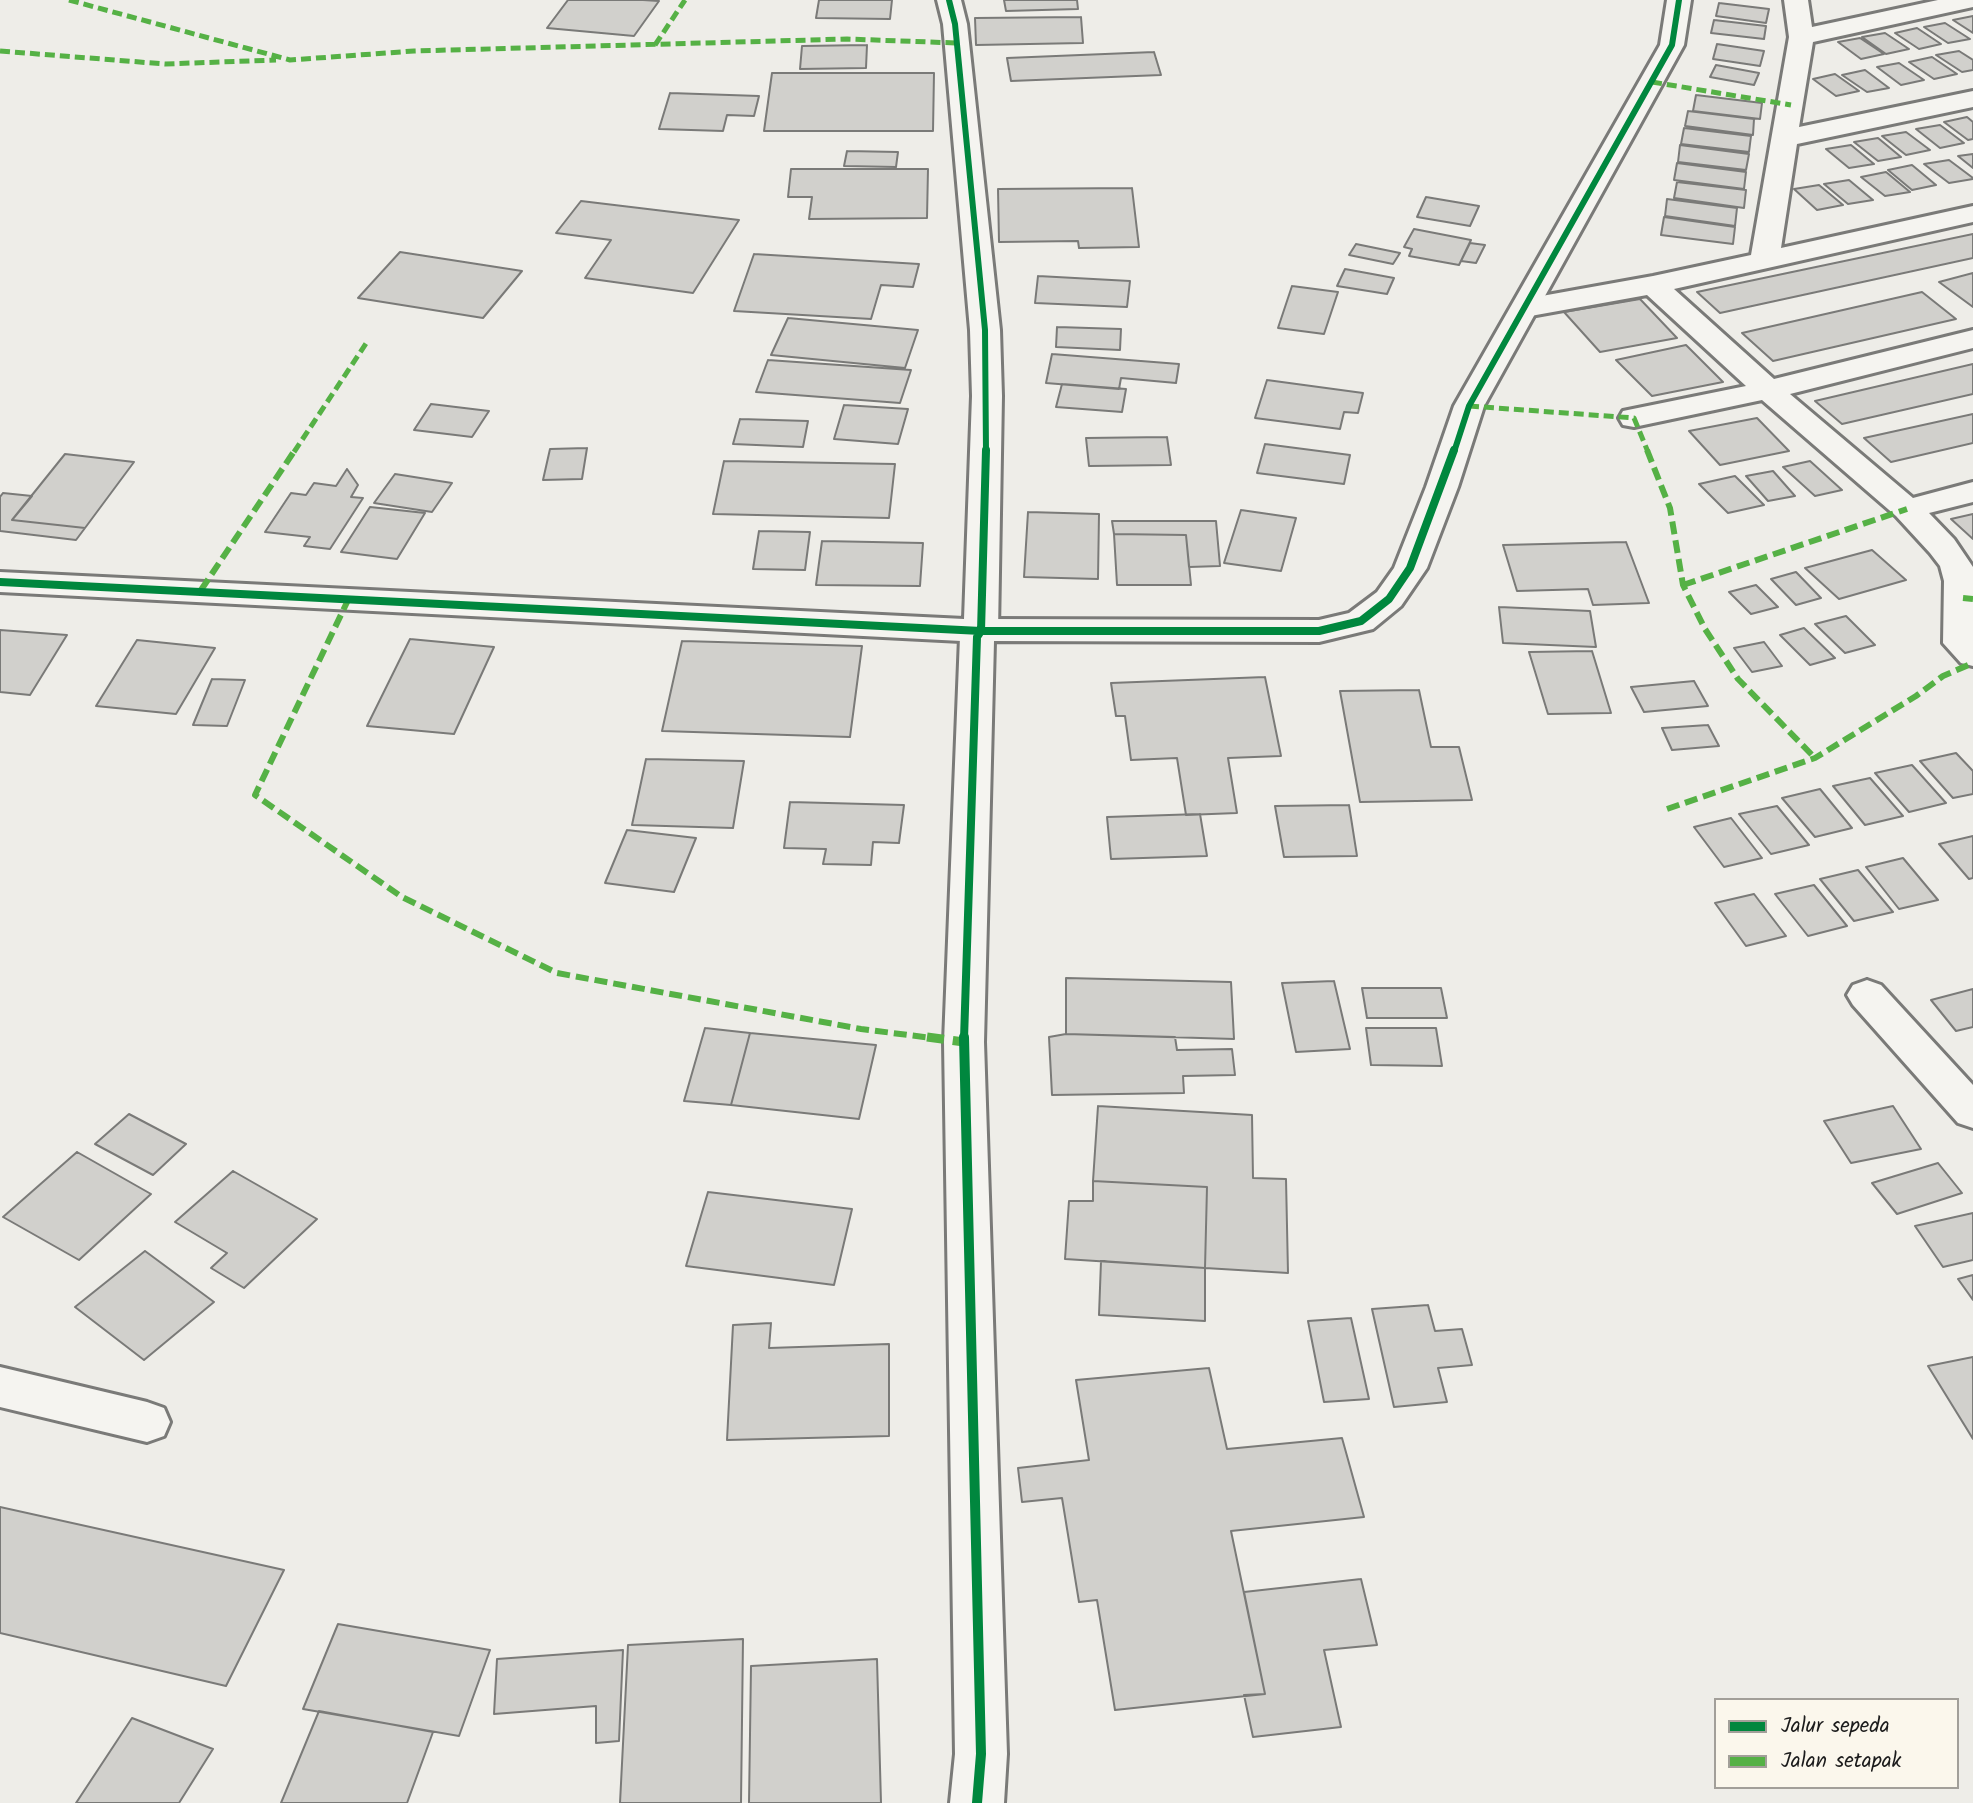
<!DOCTYPE html>
<style>
body{margin:0}
#map{position:relative;width:1973px;height:1803px;overflow:hidden;background:#eeede8;font-family:Kalam,sans-serif}
canvas{display:block}
.legend{position:absolute;left:1714px;top:1698px;width:245px;height:91px;box-sizing:border-box;background:#fbf7ec;border:2px solid #a29f99;margin:0;padding:9px 12px;list-style:none;font-size:21px;color:#1c1c1c}
.legend li{display:flex;align-items:center;gap:14px;height:35px}
.legend b{width:35px;border:2px solid #a29f99}
</style>
<div id="map">
<canvas width="1973" height="1803"></canvas>
<ul class="legend">
<li><b style="height:9px;background:#00873e"></b>Jalur sepeda</li>
<li><b style="height:9px;background:#55b145"></b>Jalan setapak</li>
</ul>
</div>
<script>
const c = document.querySelector('canvas').getContext('2d');
c.lineJoin = 'round';
function paint(path, color) {
  c.fillStyle = color;
  c.fill(path, 'evenodd');
}
function shape(rows) {
  const path = new Path2D();
  for (const r of rows) {
    path.moveTo(r[0], r[1]);
    for (let i = 2; i < r.length; i += 2) path.lineTo(r[i], r[i + 1]);
  }
  return path;
}
function strokePath(path, color, width, dash) {
  c.strokeStyle = color;
  c.lineWidth = width;
  c.lineCap = dash ? 'butt' : 'round';
  c.setLineDash(dash || []);
  c.stroke(path);
}
const building = shape([
 [568,0,643,0,659,1,634,36,547,28,568,0],
 [819,0,892,0,890,19,816,18,819,0],
 [1004,0,1077,0,1078,9,1006,11,1004,0],
 [1719,3,1769,9,1766,23,1716,16,1719,3],
 [1973,16,1973,33,1953,20,1973,16],
 [1081,17,1083,43,976,45,975,18,1081,17],
 [1714,20,1766,26,1764,39,1711,33,1714,20],
 [1945,23,1970,39,1948,43,1924,27,1945,23],
 [1917,28,1941,44,1919,49,1895,33,1917,28],
 [1885,33,1909,49,1886,54,1862,37,1885,33],
 [1860,38,1884,54,1861,59,1838,42,1860,38],
 [1717,44,1764,51,1760,66,1713,59,1717,44],
 [867,45,866,68,800,69,802,46,867,45],
 [1959,51,1973,60,1973,70,1962,72,1936,55,1959,51],
 [1154,52,1161,75,1011,81,1007,58,1154,52],
 [1932,57,1957,74,1934,79,1909,62,1932,57],
 [1899,63,1924,80,1901,85,1877,67,1899,63],
 [1716,65,1759,73,1754,85,1710,77,1716,65],
 [1865,70,1889,88,1867,92,1842,75,1865,70],
 [772,73,934,73,933,131,764,131,772,73],
 [1835,74,1859,91,1836,96,1813,79,1835,74],
 [670,93,759,96,754,116,727,115,723,131,659,129,670,93],
 [1696,95,1762,103,1760,119,1693,111,1696,95],
 [1688,111,1754,119,1753,135,1685,126,1688,111],
 [1967,117,1973,122,1973,139,1968,140,1944,122,1967,117],
 [1940,125,1964,143,1940,148,1916,129,1940,125],
 [1684,128,1751,136,1749,152,1681,144,1684,128],
 [1906,132,1930,150,1906,155,1882,136,1906,132],
 [1878,138,1901,157,1878,161,1854,142,1878,138],
 [1680,145,1749,154,1746,170,1678,162,1680,145],
 [1851,145,1874,164,1849,168,1826,149,1851,145],
 [847,151,898,152,896,167,844,166,847,151],
 [1973,154,1973,168,1958,156,1973,154],
 [1949,160,1973,178,1973,179,1949,183,1924,164,1949,160],
 [1677,163,1746,172,1744,189,1674,180,1677,163],
 [1912,165,1936,185,1912,190,1888,170,1912,165],
 [791,169,928,169,927,218,809,219,812,197,788,197,791,169],
 [1886,172,1910,192,1885,196,1861,177,1886,172],
 [1849,180,1873,200,1848,204,1824,184,1849,180],
 [1677,182,1746,190,1744,208,1674,198,1677,182],
 [1819,185,1843,205,1817,210,1794,189,1819,185],
 [1132,188,1139,247,1079,248,1078,241,999,242,998,189,1132,188],
 [1426,197,1479,206,1470,226,1417,217,1426,197],
 [1667,199,1737,208,1735,226,1665,216,1667,199],
 [581,201,739,220,693,293,585,278,611,240,556,233,581,201],
 [1664,217,1735,227,1733,244,1661,235,1664,217],
 [1414,229,1471,240,1459,265,1409,256,1412,249,1404,247,1414,229],
 [1973,234,1973,258,1720,313,1697,292,1973,234],
 [1470,243,1485,245,1476,263,1461,261,1470,243],
 [1356,244,1400,253,1393,264,1349,255,1356,244],
 [400,252,522,271,483,318,358,298,400,252],
 [754,254,919,264,913,287,881,285,871,319,734,311,754,254],
 [1345,269,1394,278,1387,294,1337,286,1345,269],
 [1973,273,1973,307,1939,282,1973,273],
 [1038,276,1130,281,1127,307,1035,303,1038,276],
 [1292,286,1338,292,1324,334,1278,328,1292,286],
 [1922,292,1956,319,1773,361,1742,333,1922,292],
 [1640,299,1677,338,1600,352,1564,312,1640,299],
 [788,318,918,330,905,368,771,355,788,318],
 [1057,327,1121,329,1120,350,1056,347,1057,327],
 [1686,345,1723,382,1652,396,1616,360,1686,345],
 [1052,354,1179,364,1176,383,1121,378,1119,389,1046,383,1052,354],
 [768,360,911,370,900,403,756,392,768,360],
 [1973,364,1973,394,1842,424,1815,401,1973,364],
 [1267,380,1363,393,1358,413,1344,412,1340,429,1255,418,1267,380],
 [1062,384,1126,389,1122,412,1056,407,1062,384],
 [431,404,489,411,472,437,414,430,431,404],
 [844,405,908,409,898,444,834,439,844,405],
 [1973,414,1973,443,1891,462,1864,438,1973,414],
 [1757,418,1789,451,1720,465,1689,431,1757,418],
 [740,419,808,421,803,447,733,444,740,419],
 [1167,437,1171,465,1089,466,1086,438,1167,437],
 [1265,444,1350,455,1344,484,1257,473,1265,444],
 [587,448,582,479,543,480,550,449,587,448],
 [65,454,134,462,85,528,12,520,65,454],
 [724,461,895,464,889,518,713,514,724,461],
 [1810,461,1842,490,1815,496,1783,467,1810,461],
 [347,469,358,485,351,497,363,498,330,549,304,546,310,537,265,532,291,493,306,495,314,483,336,486,347,469],
 [1773,471,1795,496,1768,501,1746,476,1773,471],
 [395,474,452,483,432,512,374,503,395,474],
 [1735,476,1764,505,1728,513,1699,484,1735,476],
 [3,493,32,496,12,520,85,528,76,540,0,531,0,497,3,493],
 [370,507,425,513,397,559,341,552,370,507],
 [1241,510,1296,518,1281,571,1224,563,1241,510],
 [1028,512,1099,514,1098,579,1024,577,1028,512],
 [1973,514,1973,539,1951,519,1973,514],
 [1112,521,1216,521,1220,566,1189,567,1186,535,1114,534,1112,521],
 [759,531,810,532,805,570,753,569,759,531],
 [1114,534,1186,535,1191,585,1117,585,1114,534],
 [822,541,923,543,920,586,816,585,822,541],
 [1626,542,1649,603,1593,605,1588,589,1517,591,1503,545,1626,542],
 [1872,550,1906,580,1839,599,1805,568,1872,550],
 [1796,572,1821,598,1796,605,1771,579,1796,572],
 [1756,585,1778,607,1751,614,1729,592,1756,585],
 [1499,607,1590,611,1596,647,1503,643,1499,607],
 [1846,616,1875,645,1845,653,1815,624,1846,616],
 [1804,628,1835,658,1810,665,1780,635,1804,628],
 [0,630,67,635,30,695,0,692,0,630],
 [410,639,494,647,454,734,367,726,410,639],
 [137,640,215,648,176,714,96,706,137,640],
 [682,641,862,646,850,737,662,731,682,641],
 [1764,642,1782,666,1752,672,1734,648,1764,642],
 [1592,651,1611,713,1548,714,1529,652,1592,651],
 [1265,677,1281,756,1228,758,1237,813,1186,815,1177,758,1131,760,1125,716,1116,716,1111,683,1265,677],
 [212,679,245,680,227,726,193,725,212,679],
 [1694,681,1708,706,1644,712,1631,687,1694,681],
 [1419,690,1431,747,1459,747,1472,800,1360,802,1340,691,1419,690],
 [1708,725,1719,746,1672,750,1662,728,1708,725],
 [1956,753,1973,771,1973,794,1953,798,1920,761,1956,753],
 [646,759,744,761,733,828,632,825,646,759],
 [1912,765,1946,803,1909,812,1875,773,1912,765],
 [1870,778,1903,816,1865,825,1833,786,1870,778],
 [1820,789,1852,828,1815,837,1782,798,1820,789],
 [790,802,904,805,899,843,873,842,871,865,823,864,826,849,784,848,790,802],
 [1349,805,1357,856,1284,857,1275,806,1349,805],
 [1777,806,1809,845,1771,854,1739,814,1777,806],
 [1200,814,1207,856,1111,859,1107,817,1200,814],
 [1731,818,1762,858,1724,867,1694,827,1731,818],
 [627,830,696,838,674,892,605,883,627,830],
 [1973,836,1973,878,1969,879,1939,844,1973,836],
 [1903,858,1938,900,1899,909,1866,867,1903,858],
 [1858,870,1893,912,1854,921,1820,879,1858,870],
 [1814,885,1847,926,1808,936,1775,894,1814,885],
 [1754,894,1786,936,1746,946,1715,903,1754,894],
 [1066,978,1231,982,1234,1039,1066,1034,1066,978],
 [1334,981,1350,1049,1296,1052,1282,983,1334,981],
 [1362,988,1441,988,1447,1018,1367,1018,1362,988],
 [1973,989,1973,1027,1956,1031,1931,1000,1973,989],
 [705,1028,750,1033,731,1105,684,1101,705,1028],
 [1366,1028,1436,1028,1442,1066,1371,1065,1366,1028],
 [750,1033,876,1045,859,1119,731,1105,750,1033],
 [1066,1034,1175,1037,1177,1050,1232,1049,1235,1075,1183,1076,1184,1093,1052,1095,1049,1037,1066,1034],
 [1098,1106,1252,1115,1253,1178,1286,1179,1288,1273,1205,1268,1207,1187,1093,1181,1098,1106],
 [1893,1106,1921,1149,1851,1163,1824,1121,1893,1106],
 [129,1114,186,1144,153,1175,95,1144,129,1114],
 [77,1152,151,1194,79,1260,3,1217,77,1152],
 [1938,1163,1962,1193,1897,1214,1872,1183,1938,1163],
 [233,1171,317,1219,244,1288,211,1268,227,1253,175,1222,233,1171],
 [1093,1181,1207,1187,1205,1268,1065,1259,1069,1201,1093,1201,1093,1181],
 [708,1192,852,1209,834,1285,686,1266,708,1192],
 [1973,1213,1973,1260,1943,1267,1915,1226,1973,1213],
 [145,1251,214,1302,144,1360,75,1307,145,1251],
 [1101,1261,1205,1268,1205,1321,1099,1315,1101,1261],
 [1973,1275,1973,1300,1958,1279,1973,1275],
 [1428,1305,1435,1331,1462,1329,1472,1365,1438,1368,1447,1402,1394,1407,1372,1309,1428,1305],
 [1351,1318,1369,1399,1324,1402,1308,1321,1351,1318],
 [771,1323,769,1348,889,1344,889,1436,727,1440,733,1325,771,1323],
 [1973,1357,1973,1439,1928,1366,1973,1357],
 [1209,1368,1227,1449,1342,1438,1364,1517,1231,1531,1265,1694,1115,1710,1097,1600,1079,1602,1062,1498,1022,1502,1018,1468,1089,1460,1076,1380,1209,1368],
 [0,1507,284,1570,226,1686,0,1633,0,1507],
 [1361,1579,1377,1645,1324,1650,1341,1727,1253,1737,1244,1695,1265,1694,1244,1592,1361,1579],
 [338,1624,490,1650,459,1736,303,1709,338,1624],
 [743,1639,741,1803,620,1803,628,1645,743,1639],
 [623,1650,619,1741,596,1743,596,1706,494,1714,497,1659,623,1650],
 [877,1659,881,1803,749,1803,751,1666,877,1659],
 [319,1711,433,1732,407,1803,281,1803,319,1711],
 [132,1718,213,1749,179,1803,76,1803,132,1718]
]);
paint(building, '#d1d0cc');
strokePath(building, '#7a7a78', 2);
const street = shape([
 [937,0,961,0,967,24,1000,330,1002,396,998,631,993,639,981,642,0,592,0,572,964,619,972,396,970,330,943,24,937,0],
 [1784,0,1808,0,1812,27,1938,0,1973,0,1973,7,1813,42,1799,127,1973,91,1973,107,1797,144,1781,248,1973,206,1973,222,1674,289,1774,379,1973,330,1973,348,1790,394,1913,498,1973,482,1973,502,1929,513,1954,539,1973,567,1973,666,1961,663,1943,643,1944,581,1940,566,1930,553,1896,516,1762,400,1634,427,1623,425,1619,418,1623,411,1746,386,1647,295,1525,317,1515,314,1511,308,1515,302,1525,299,1653,276,1751,255,1789,37,1784,0],
 [1867,980,1881,985,1973,1085,1973,1128,1958,1123,1853,1005,1847,995,1853,985,1867,980],
 [0,1367,147,1402,164,1408,170,1422,164,1436,147,1442,0,1407,0,1367]
]);
const secondary = shape([
 [1667,0,1691,0,1684,45,1484,406,1458,487,1427,568,1401,606,1373,629,1319,642,994,641,984,1042,1007,1754,1004,1803,950,1803,955,1754,944,1042,960,637,969,623,987,619,1319,620,1349,613,1377,592,1394,568,1426,487,1454,406,1660,45,1667,0]
]);
strokePath(street, '#7a7a78', 6);
strokePath(secondary, '#7a7a78', 6);
paint(street, '#f5f4f0');
paint(secondary, '#f5f4f0');
strokePath(shape([
 [69,0,290,60,414,51,847,39,957,43],
 [655,45,685,0],
 [0,51,165,64,276,60],
 [1652,82,1791,105],
 [1469,406,1634,418,1648,452],
 [294,452,367,342]
]), '#55b145', 5, [10, 5]);
strokePath(shape([
 [1647,450,1670,508,1683,585,1705,629,1738,679,1815,758],
 [1683,585,1907,509],
 [201,590,295,450],
 [349,598,255,795,402,897,557,973,861,1029,940,1039],
 [1963,598,1973,599],
 [1667,809,1815,758,1916,696,1943,676,1973,663]
]), '#55b145', 6, [13, 6]);
strokePath(shape([
 [927,1037,964,1042]
]), '#55b145', 9, [17, 9]);
strokePath(shape([
 [949,0,955,24,985,330,986,452],
 [1454,452,1469,406,1672,45,1679,0]
]), '#00873e', 6);
strokePath(shape([
 [0,582,981,631,986,450],
 [964,1039,977,637,981,631,1319,631,1361,621,1389,599,1410,568,1454,450]
]), '#00873e', 8);
strokePath(shape([
 [964,1037,981,1754,977,1803]
]), '#00873e', 10);
</script>
